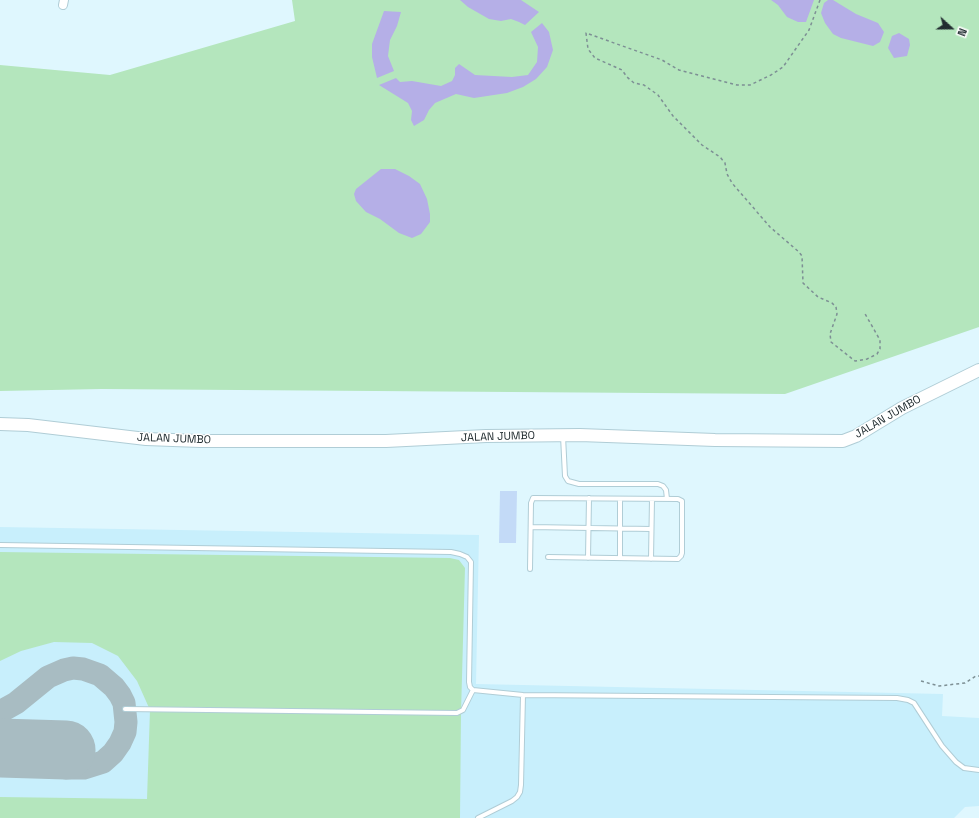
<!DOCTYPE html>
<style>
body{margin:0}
#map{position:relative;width:979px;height:818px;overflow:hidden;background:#dff7fe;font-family:"Space Grotesk",sans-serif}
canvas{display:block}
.north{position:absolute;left:931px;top:8px;width:40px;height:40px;-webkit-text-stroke:3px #fff;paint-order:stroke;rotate:111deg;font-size:11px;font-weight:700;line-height:16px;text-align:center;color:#212c30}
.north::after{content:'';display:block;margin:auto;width:14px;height:18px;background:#212c30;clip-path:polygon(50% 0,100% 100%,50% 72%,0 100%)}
</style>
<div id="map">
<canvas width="979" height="818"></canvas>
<div class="north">N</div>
</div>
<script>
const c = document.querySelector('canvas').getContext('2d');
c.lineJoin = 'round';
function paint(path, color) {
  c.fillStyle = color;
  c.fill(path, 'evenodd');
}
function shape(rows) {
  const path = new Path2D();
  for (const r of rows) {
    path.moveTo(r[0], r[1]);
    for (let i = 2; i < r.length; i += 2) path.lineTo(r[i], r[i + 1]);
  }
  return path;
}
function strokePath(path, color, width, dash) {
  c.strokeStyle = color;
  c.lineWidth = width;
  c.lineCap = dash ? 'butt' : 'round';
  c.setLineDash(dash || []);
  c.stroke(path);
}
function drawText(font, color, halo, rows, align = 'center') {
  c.font = font + ' "Space Grotesk",sans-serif';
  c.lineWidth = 3;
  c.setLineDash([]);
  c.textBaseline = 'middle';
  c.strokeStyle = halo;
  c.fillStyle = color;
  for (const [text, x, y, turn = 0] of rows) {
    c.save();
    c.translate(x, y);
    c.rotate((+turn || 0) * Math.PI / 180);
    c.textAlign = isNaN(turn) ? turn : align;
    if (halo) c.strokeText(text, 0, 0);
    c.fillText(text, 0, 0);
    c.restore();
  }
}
paint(shape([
 [0,527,479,535,476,684,943,694,942,716,979,718,979,806,965,807,954,818,0,818]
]), '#c8effc');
paint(shape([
 [292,0,979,0,979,327,785,394,102,389,0,391,0,65,110,75,295,21],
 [0,552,450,558,459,560,465,568,461,713,460,818,0,818,0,797,147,799,150,710,137,681,118,656,92,643,54,642,21,651,0,661]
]), '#b4e6bd');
paint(shape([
 [460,0,521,0,539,12,525,25,519,22,511,19,501,21,489,19,468,7],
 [771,0,814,0,806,22,798,22,787,17,778,5],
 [828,0,833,0,856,14,878,23,884,32,880,42,873,46,841,38,833,34,825,23,821,13,824,3],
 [384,11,401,12,397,26,390,40,388,56,394,71,377,78,372,57,372,44],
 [542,23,549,32,553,50,547,67,536,79,523,87,507,93,474,98,456,94,435,103,429,110,424,120,414,126,411,120,412,111,408,103,379,85,396,78,400,82,412,81,441,86,452,81,455,75,455,68,459,64,475,75,512,77,528,75,537,62,538,47,531,32],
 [899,33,909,39,910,45,907,56,894,58,888,48,892,36],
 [381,169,395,169,409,176,420,184,427,199,430,214,430,222,421,234,412,238,399,233,380,219,366,212,356,201,354,194,356,189]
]), '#b5afe7');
strokePath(shape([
 [0,712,16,703,48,677,64,670,73,668,83,669,100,675,114,687,120,695,124,703,126,722,125,732,120,743,113,753,103,762,84,768,66,768,28,757,0,752]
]), '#a8bcc2', 23);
strokePath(shape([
 [0,748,66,750]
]), '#a8bcc2', 59);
paint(shape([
 [500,491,517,491,516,543,499,543]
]), '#c3daf7');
const lane = shape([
 [563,436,565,476,568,481,579,484,658,484,663,486,666,490,667,499],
 [531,527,651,529],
 [0,545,451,552,460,554,467,557,471,562,469,682,470,687,473,690,523,695,897,698,908,700,914,703,942,746,956,762,964,768,979,770],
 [588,558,589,498],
 [620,558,620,499],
 [651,559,652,499],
 [530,569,531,503,533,498,678,499,682,501,682,553,681,556,678,559,548,557],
 [125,709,457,713,463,710,473,690],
 [478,818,512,801,517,797,520,792,521,785,523,695]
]);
const street = shape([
 [63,5,64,0]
]);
const primary = shape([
 [0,424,28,425,146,439,200,441,386,441,486,436,580,435,715,440,843,441,856,436,902,408,979,370]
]);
strokePath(lane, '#b0cdd6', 6);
strokePath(street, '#b0cdd6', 10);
strokePath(primary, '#b0cdd6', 14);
strokePath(shape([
 [820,0,809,30,783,67,771,75,750,85,737,85,679,70,662,60,586,33,588,49,595,58,622,70,627,77,634,83,644,85,658,95,673,116,702,145,720,157,725,163,727,174,732,183,770,227,799,252,802,256,803,283,818,297,832,303,836,307,837,314,830,334,831,342,855,361,867,359,877,354,880,349,880,340,864,312],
 [921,681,939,686,965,683,976,676,979,676]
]), '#7d8f94', 1.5, [3, 3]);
strokePath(lane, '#fff', 4);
strokePath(street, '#fff', 8);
strokePath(primary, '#fff', 12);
drawText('11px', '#212c30', '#fff', [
 ["JALAN JUMBO",888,417,-30],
 ["JALAN JUMBO",498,437,-2],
 ["JALAN JUMBO",174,439,2]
]);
</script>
